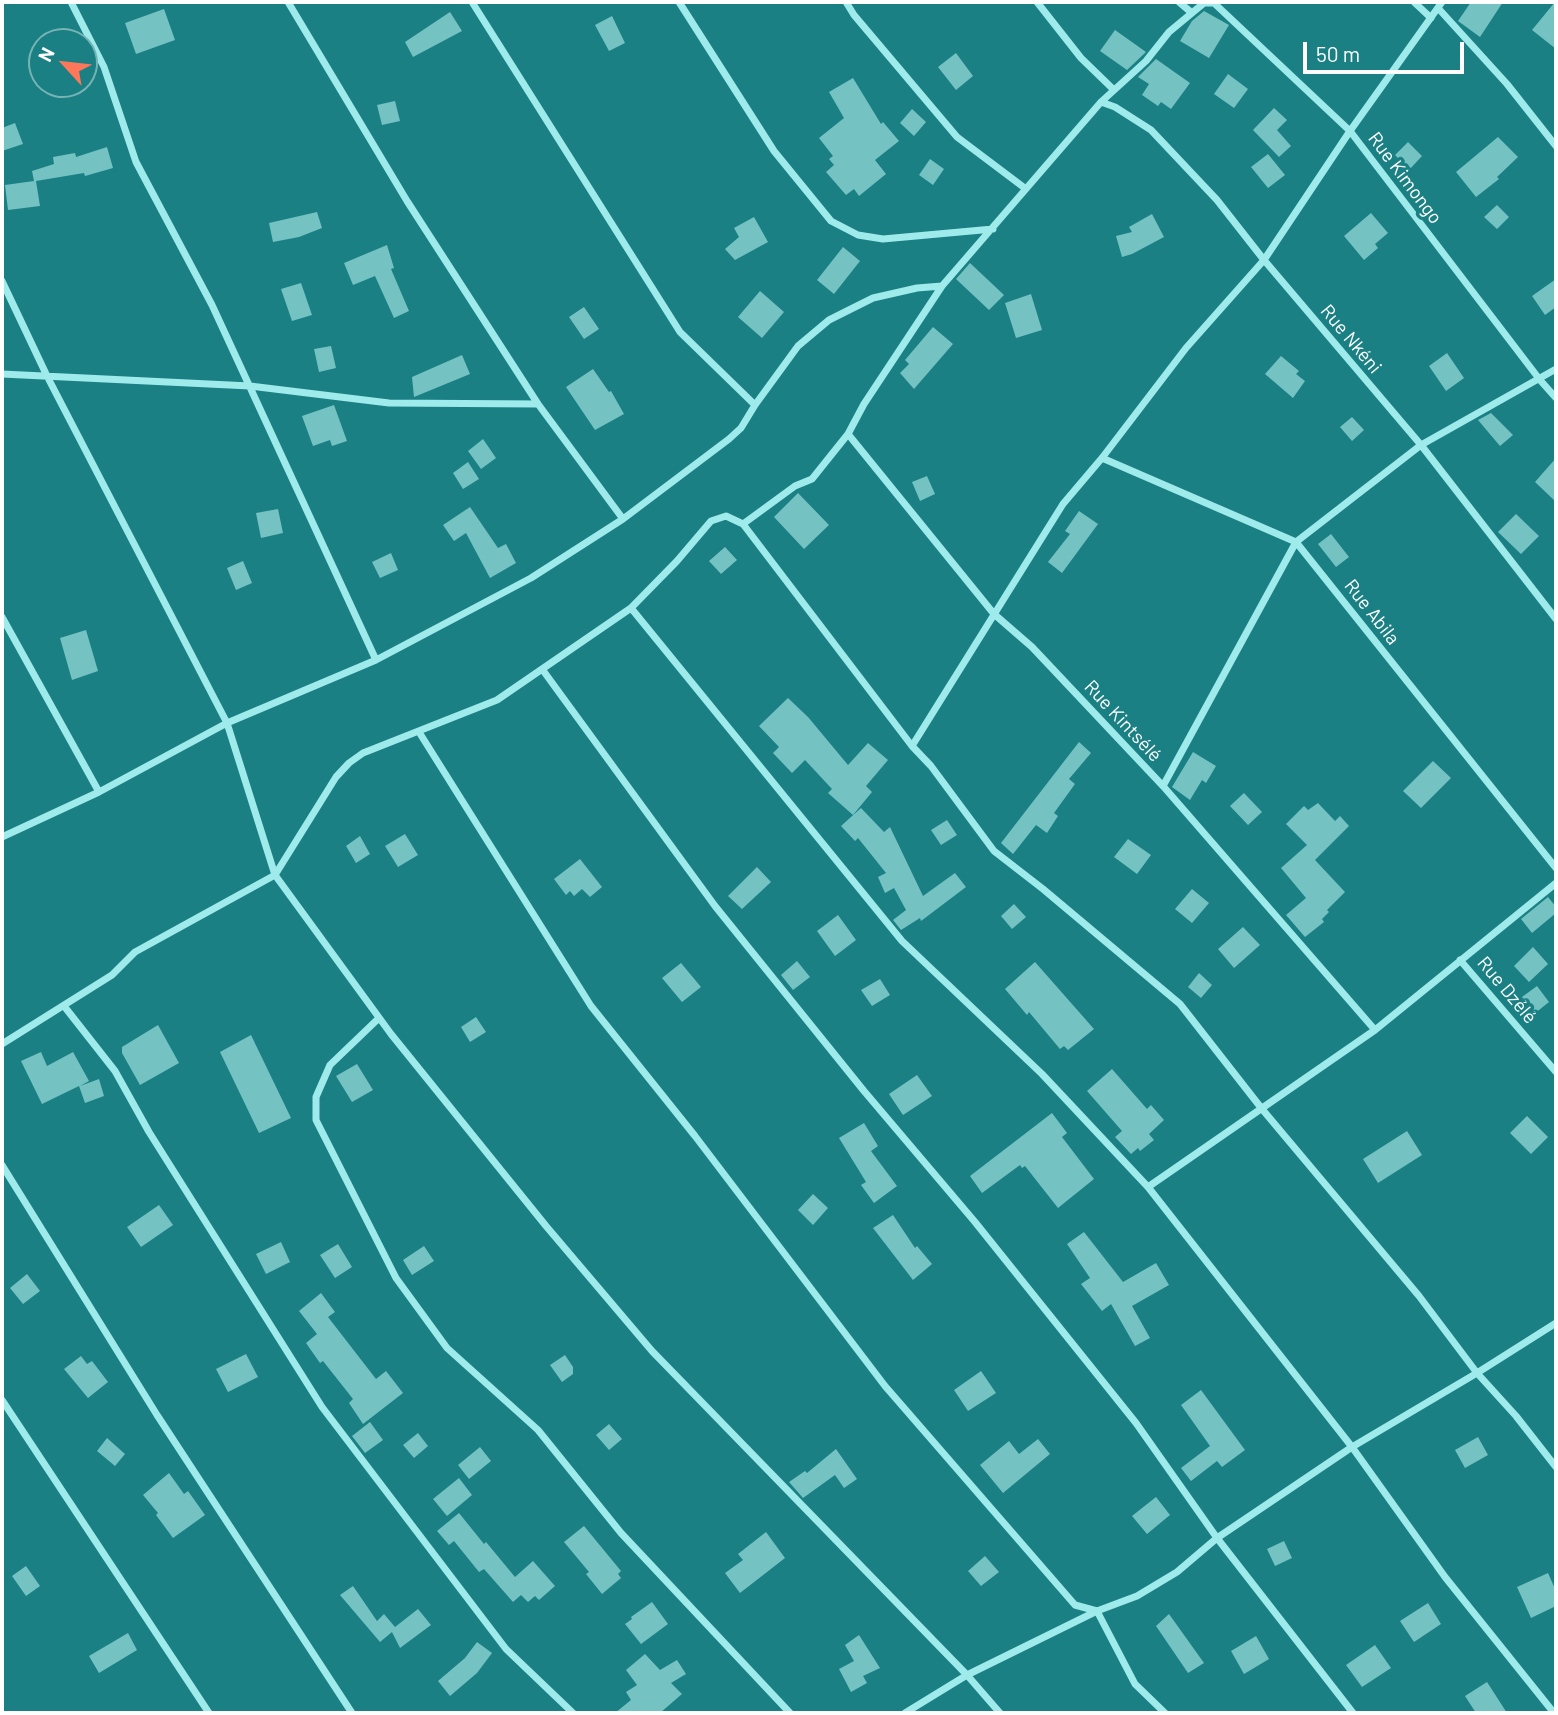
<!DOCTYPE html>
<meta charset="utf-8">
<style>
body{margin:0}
#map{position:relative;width:1558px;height:1715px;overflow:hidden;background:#1a8083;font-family:Barlow,sans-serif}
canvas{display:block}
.frame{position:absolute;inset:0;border:4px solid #fff;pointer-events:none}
.north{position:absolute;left:28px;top:28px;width:70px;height:70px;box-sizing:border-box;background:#1a8083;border:2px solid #76b3b5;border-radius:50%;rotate:297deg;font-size:19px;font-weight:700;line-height:28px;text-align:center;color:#fff}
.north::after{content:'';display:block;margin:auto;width:24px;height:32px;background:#fe775a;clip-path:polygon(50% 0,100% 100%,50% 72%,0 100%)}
.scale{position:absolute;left:1303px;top:42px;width:161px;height:32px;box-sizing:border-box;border:4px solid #fff;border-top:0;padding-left:9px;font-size:21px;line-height:24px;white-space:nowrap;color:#fff;-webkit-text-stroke:5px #1a8083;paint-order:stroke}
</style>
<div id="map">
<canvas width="1558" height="1715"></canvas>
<div class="frame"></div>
<div class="north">N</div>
<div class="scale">50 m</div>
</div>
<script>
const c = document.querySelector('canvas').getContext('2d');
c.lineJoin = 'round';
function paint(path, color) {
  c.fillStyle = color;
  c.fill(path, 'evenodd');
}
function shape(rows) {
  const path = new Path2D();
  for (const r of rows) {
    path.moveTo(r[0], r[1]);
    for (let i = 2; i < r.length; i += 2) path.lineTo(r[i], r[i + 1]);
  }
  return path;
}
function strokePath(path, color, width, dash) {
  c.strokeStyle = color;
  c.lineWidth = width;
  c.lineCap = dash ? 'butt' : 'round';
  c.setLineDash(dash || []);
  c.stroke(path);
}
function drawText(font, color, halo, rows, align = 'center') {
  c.font = font + ' Barlow,sans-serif';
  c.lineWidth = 7;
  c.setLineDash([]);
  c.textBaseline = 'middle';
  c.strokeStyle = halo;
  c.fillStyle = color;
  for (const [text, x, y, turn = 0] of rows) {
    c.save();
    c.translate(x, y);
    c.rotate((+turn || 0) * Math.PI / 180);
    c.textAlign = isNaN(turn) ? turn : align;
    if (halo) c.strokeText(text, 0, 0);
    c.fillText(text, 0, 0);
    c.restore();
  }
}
paint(shape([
 [1471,2,1503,2,1480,37,1458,21],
 [1555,2,1556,2,1556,49,1532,30],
 [164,9,175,40,136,54,125,23],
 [1204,11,1229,25,1209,58,1180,41,1192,21],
 [450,12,462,31,413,57,405,42],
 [612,16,625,43,609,51,595,25],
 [1115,30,1146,52,1127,70,1100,51],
 [956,53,973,76,956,90,938,67],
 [1156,59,1190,83,1171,109,1161,102,1158,106,1142,95,1149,84,1138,77],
 [1228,74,1248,89,1234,108,1214,94],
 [853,78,881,124,883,122,899,141,875,160,886,174,859,196,854,189,846,195,826,172,834,165,829,159,833,156,819,138,844,118,829,92],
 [395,101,400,121,382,125,377,105],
 [1274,108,1287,120,1277,130,1291,146,1279,157,1253,130],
 [912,109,926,122,914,136,900,123],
 [15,123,23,144,2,151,2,128],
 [1498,137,1518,157,1497,177,1499,179,1476,197,1456,172],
 [1408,142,1422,156,1409,170,1395,155],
 [107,147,113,168,85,176,84,173,36,181,40,206,8,210,5,185,34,181,32,171,54,164,53,157,75,153,76,157],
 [1268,154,1285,175,1268,188,1251,167],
 [930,159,944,169,933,185,919,175],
 [1497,205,1509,217,1497,229,1484,217],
 [317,212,322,228,299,237,273,242,269,223],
 [1371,213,1388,233,1375,244,1378,248,1364,260,1344,236],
 [1152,214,1164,237,1132,254,1122,257,1116,236,1132,232,1129,227],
 [754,217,768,242,735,260,725,249,739,237,734,228],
 [387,245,394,268,391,269,409,311,394,318,375,276,353,285,344,263],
 [843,247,860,261,834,294,817,280],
 [970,263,1004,295,989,310,956,279],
 [1556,279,1556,307,1545,315,1532,296],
 [301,283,312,315,292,321,281,289],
 [760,291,784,312,762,338,738,317],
 [1031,294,1042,330,1016,338,1005,303],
 [584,307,599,329,584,339,569,317],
 [933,327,953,344,914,389,900,373,909,364,905,360],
 [331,346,336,368,319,372,314,349],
 [1447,353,1464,378,1446,391,1429,366],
 [462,355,470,374,414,397,412,377],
 [1281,356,1299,371,1296,374,1305,381,1293,398,1265,374],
 [593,369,609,392,611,391,624,414,595,430,566,387],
 [334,405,347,441,332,446,330,440,313,446,302,416],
 [1491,413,1513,435,1500,446,1478,420],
 [1352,417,1364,430,1352,441,1340,427],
 [483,439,496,458,481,469,468,451],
 [1556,458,1556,502,1535,482],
 [468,462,479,479,463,489,453,473],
 [927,476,935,494,920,501,912,482],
 [798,493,829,525,804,549,774,517],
 [470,507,498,548,506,544,516,563,490,578,466,533,454,541,443,525],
 [278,509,283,533,261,538,256,513],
 [1079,511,1098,524,1062,573,1048,562,1070,534,1065,531],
 [1516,514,1539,536,1521,554,1498,532],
 [1331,534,1349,557,1336,567,1318,544],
 [725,547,737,560,721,574,709,561],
 [391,553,398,570,380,578,372,562],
 [243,561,252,583,236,590,227,568],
 [86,630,98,671,72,680,60,638],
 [788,698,808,717,848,765,868,743,888,760,866,786,872,792,853,815,828,793,832,789,805,760,792,773,773,753,779,747,759,726],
 [1079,742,1091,753,1069,779,1075,784,1054,813,1058,816,1047,833,1036,825,1013,854,1001,843],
 [1193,752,1216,766,1206,783,1202,780,1190,800,1172,787],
 [1433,761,1451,778,1421,808,1403,791],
 [1244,793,1262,812,1248,825,1230,806],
 [1318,803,1335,821,1340,816,1349,826,1315,860,1345,892,1327,910,1329,912,1322,919,1324,922,1305,937,1286,915,1306,898,1281,868,1307,845,1286,824,1304,806,1308,810],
 [861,808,884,832,890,827,923,896,955,873,966,887,921,921,920,918,901,930,893,920,906,910,894,888,885,893,878,877,886,873,858,838,855,841,841,826],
 [947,820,957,835,941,845,931,830],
 [405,834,418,855,398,867,385,846],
 [360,836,370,854,356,863,346,846],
 [1128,839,1151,855,1137,874,1114,857],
 [580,859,602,887,590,897,582,889,574,896,570,891,566,895,554,879],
 [757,867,771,882,742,909,728,896],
 [1192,889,1209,903,1192,923,1175,909],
 [1548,897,1556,907,1556,913,1532,933,1521,919],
 [1014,904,1026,917,1012,929,1001,916],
 [838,915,856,940,835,956,817,931],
 [1243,927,1260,945,1234,968,1218,949],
 [1533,947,1548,964,1529,982,1514,966],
 [797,961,810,977,793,990,781,975],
 [1035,962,1094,1029,1068,1050,1064,1046,1060,1049,1029,1012,1027,1015,1005,989],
 [681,963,701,987,682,1002,662,978],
 [1199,973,1212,985,1201,998,1188,987],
 [880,979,890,995,872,1006,861,990],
 [1537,986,1549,1002,1534,1014,1522,997],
 [476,1017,486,1032,470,1042,461,1027],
 [158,1025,179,1063,140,1085,122,1053,122,1047],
 [251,1035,291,1118,259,1133,220,1052],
 [41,1052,47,1066,73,1052,89,1081,80,1086,99,1079,104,1096,85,1103,79,1086,42,1104,21,1061],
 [357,1064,373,1090,352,1102,336,1076],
 [1112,1069,1147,1109,1151,1105,1164,1120,1149,1134,1154,1140,1140,1151,1138,1148,1131,1154,1115,1137,1122,1131,1087,1091],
 [917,1075,932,1096,903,1115,889,1094],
 [1052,1113,1067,1133,1062,1137,1094,1179,1058,1208,1025,1166,1022,1168,1020,1165,982,1193,970,1176],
 [1527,1116,1548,1137,1531,1154,1510,1133],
 [864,1123,878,1146,871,1151,897,1186,874,1203,861,1185,866,1182,839,1138],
 [1407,1131,1422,1155,1378,1183,1363,1159],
 [813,1194,828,1208,813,1225,798,1210],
 [159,1205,173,1225,141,1247,127,1227],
 [893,1215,915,1248,917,1246,932,1264,913,1280,873,1228],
 [1084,1232,1123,1282,1156,1263,1169,1285,1132,1306,1150,1338,1135,1346,1111,1304,1102,1311,1081,1284,1090,1278,1067,1244],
 [281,1242,290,1262,266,1274,256,1254],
 [338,1244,352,1267,335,1278,320,1255],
 [424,1246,434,1261,412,1275,403,1260],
 [27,1274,40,1291,23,1304,10,1288],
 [321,1293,335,1312,328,1317,376,1379,386,1371,403,1393,363,1424,349,1403,353,1399,323,1361,320,1363,306,1343,317,1334,299,1311],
 [246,1354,258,1377,228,1392,216,1369],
 [565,1355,573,1367,573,1374,562,1382,550,1365],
 [81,1356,87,1364,92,1361,108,1382,88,1398,64,1369],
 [981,1371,996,1393,968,1411,954,1390],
 [1201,1390,1245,1450,1222,1467,1217,1461,1191,1481,1181,1468,1210,1446,1181,1405],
 [370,1422,383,1440,365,1453,352,1436],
 [609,1424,622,1439,609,1450,596,1435],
 [418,1433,428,1446,414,1458,403,1445],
 [1478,1437,1488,1455,1465,1468,1455,1450],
 [107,1438,125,1454,115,1466,97,1451],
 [1038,1439,1050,1454,1003,1493,980,1465,1009,1441,1019,1454],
 [480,1447,491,1461,469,1479,458,1465],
 [836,1449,857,1479,844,1488,835,1475,803,1498,789,1482,805,1471,807,1473],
 [169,1473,184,1494,188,1491,205,1515,173,1538,156,1515,158,1513,143,1495],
 [459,1478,472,1495,447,1516,433,1499],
 [1156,1497,1170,1515,1147,1534,1132,1516],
 [459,1513,484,1544,486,1542,515,1577,533,1561,555,1586,539,1600,535,1596,528,1602,521,1595,513,1602,484,1569,479,1572,454,1541,449,1545,437,1531],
 [584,1526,621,1571,618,1574,621,1578,602,1594,586,1574,589,1572,564,1542],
 [766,1532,785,1558,740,1593,725,1573,743,1560,738,1554],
 [1284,1541,1292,1558,1275,1566,1267,1549],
 [985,1556,999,1572,981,1586,968,1571],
 [26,1566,40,1586,26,1596,12,1576],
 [1548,1573,1556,1591,1556,1606,1531,1618,1517,1587],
 [353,1586,377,1621,384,1614,395,1627,418,1609,431,1625,400,1648,392,1632,380,1642,340,1595],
 [652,1602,668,1624,641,1644,625,1624,632,1619,631,1617],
 [1428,1603,1441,1624,1414,1642,1400,1621],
 [1169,1614,1204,1663,1188,1673,1156,1626],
 [128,1633,137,1650,99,1673,89,1656],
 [859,1635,880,1668,863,1676,867,1683,851,1692,839,1669,854,1661,845,1645],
 [1256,1636,1269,1659,1244,1674,1231,1651],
 [477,1642,492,1653,477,1673,450,1696,438,1681,465,1658],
 [1375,1645,1391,1668,1362,1687,1346,1665],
 [645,1654,660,1670,677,1660,686,1674,671,1683,682,1694,660,1713,615,1713,631,1700,626,1692,637,1685,626,1670],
 [1487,1682,1507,1713,1476,1713,1465,1696]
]), '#75c2c3');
strokePath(shape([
 [71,2,104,67,136,162,212,305,376,660],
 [288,2,407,201,538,404,623,519],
 [472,2,680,332,755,405],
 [679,2,774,151,831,221,858,235,883,239,993,229],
 [846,2,854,15,957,137,1026,189],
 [1037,2,1081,58,1114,90],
 [1179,2,1192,13],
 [1414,2,1431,18],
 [1438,8,1507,84,1556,146],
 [1101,102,1115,107,1151,130,1217,200,1264,260,1421,445,1556,619],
 [2,281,47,376,227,723,275,875,391,1034,546,1226,652,1351,967,1675,1000,1713],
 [2,374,250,386,389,403,538,404],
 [848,434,994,614,1032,647,1163,786,1375,1030],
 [1102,458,1296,542,1556,868],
 [743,524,795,486,812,479,848,434,864,404,942,286,1101,102,1146,61,1169,32,1204,3,1214,3,1350,131,1540,380,1556,398],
 [631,608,902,941,1042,1074,1148,1187,1352,1447,1445,1577,1554,1713],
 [2,617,99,792],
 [542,669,715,906,864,1091,975,1222,1136,1423,1217,1538,1353,1713],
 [419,732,591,1006,695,1136,885,1386,1075,1605,1097,1611,1135,1684,1165,1713],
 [912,746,1063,504,1102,458,1186,348,1264,260,1350,131,1442,2],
 [1163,786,1296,542,1421,445,1556,369],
 [2,837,99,792,227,723,376,660,531,578,623,519,729,439,741,428,755,405,798,346,829,320,873,298,917,288,942,286],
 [1460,960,1556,1072],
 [64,1006,115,1071,149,1132,322,1407,506,1649,573,1713],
 [379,1018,330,1065,316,1097,316,1120,396,1278,447,1348,538,1430,621,1533,790,1713],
 [2,1044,112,975,135,952,275,875,336,777,349,763,363,753,497,700,631,608,677,561,711,521,726,516,743,524,912,746,931,766,994,851,1043,889,1180,1004,1262,1109,1419,1296,1477,1373,1516,1416,1556,1467],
 [2,1165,157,1415,352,1713],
 [1148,1187,1375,1030,1556,883],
 [2,1400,209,1713],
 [905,1713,967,1675,1097,1611,1137,1596,1177,1572,1217,1538,1352,1447,1477,1373,1556,1323]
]), '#9feaeb', 7);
drawText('19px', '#fff', '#1a8083', [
 ["Rue Kimongo",1405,178,53],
 ["Rue Nkéni",1351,339,50],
 ["Rue Abila",1372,612,52],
 ["Rue Kintsélé",1123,721,47],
 ["Rue Dzélé",1507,990,50]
]);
</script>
